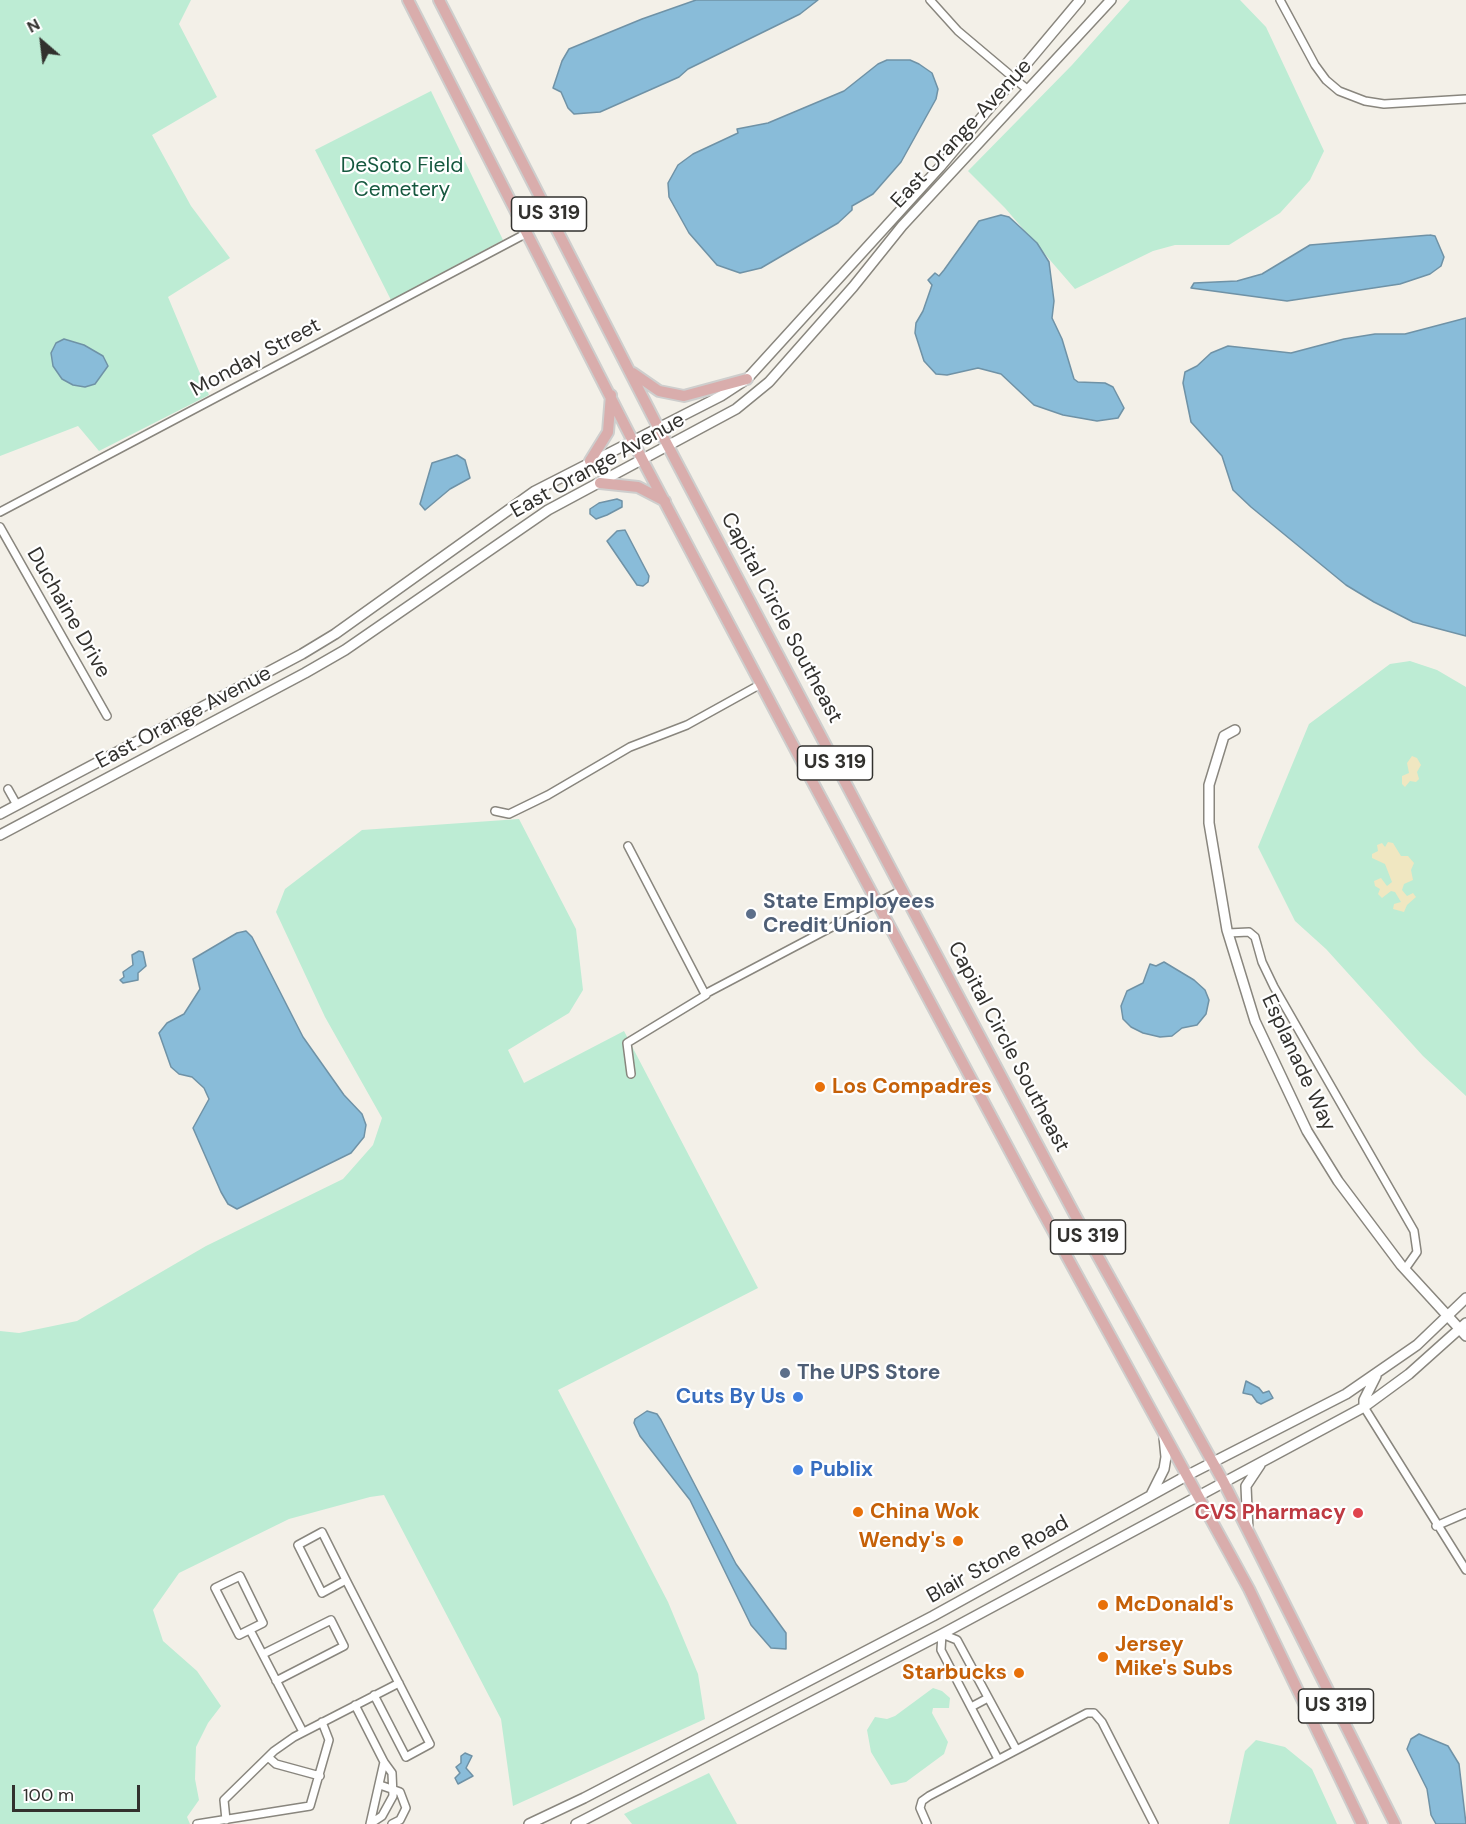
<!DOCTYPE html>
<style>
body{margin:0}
#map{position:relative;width:1466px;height:1824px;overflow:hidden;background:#f3f0e8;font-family:"DM Sans",sans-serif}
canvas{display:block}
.north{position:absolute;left:12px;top:12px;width:60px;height:60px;-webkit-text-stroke:4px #fff;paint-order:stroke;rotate:332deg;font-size:16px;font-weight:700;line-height:24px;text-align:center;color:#32312e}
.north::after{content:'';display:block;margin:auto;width:21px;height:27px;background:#32312e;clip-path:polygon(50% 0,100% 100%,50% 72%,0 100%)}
.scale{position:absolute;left:12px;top:1785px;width:128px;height:27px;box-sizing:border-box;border:3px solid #32312e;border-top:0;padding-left:8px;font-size:18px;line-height:21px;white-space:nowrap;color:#32312e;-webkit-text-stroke:4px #fff;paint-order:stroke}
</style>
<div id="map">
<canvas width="1466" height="1824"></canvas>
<div class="north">N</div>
<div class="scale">100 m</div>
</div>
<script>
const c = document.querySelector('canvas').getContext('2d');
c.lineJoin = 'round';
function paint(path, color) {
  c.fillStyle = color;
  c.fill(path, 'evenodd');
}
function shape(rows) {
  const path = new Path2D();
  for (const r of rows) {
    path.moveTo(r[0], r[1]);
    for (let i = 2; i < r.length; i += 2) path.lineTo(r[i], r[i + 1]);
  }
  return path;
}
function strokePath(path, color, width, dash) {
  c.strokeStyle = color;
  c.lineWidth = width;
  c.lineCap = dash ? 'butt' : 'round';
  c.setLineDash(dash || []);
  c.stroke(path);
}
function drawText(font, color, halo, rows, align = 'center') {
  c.font = font + ' "DM Sans",sans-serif';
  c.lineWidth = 4.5;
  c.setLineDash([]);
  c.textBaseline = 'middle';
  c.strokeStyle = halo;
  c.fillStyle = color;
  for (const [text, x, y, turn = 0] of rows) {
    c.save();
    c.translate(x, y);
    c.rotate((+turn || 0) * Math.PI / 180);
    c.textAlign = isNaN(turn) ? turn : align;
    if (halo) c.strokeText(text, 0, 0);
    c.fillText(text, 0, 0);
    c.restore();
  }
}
paint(shape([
 [0,0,191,0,179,24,217,97,152,135,191,206,230,258,168,297,209,395,99,451,78,426,0,456],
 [1130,0,1240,0,1266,27,1324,151,1310,180,1280,213,1229,245,1175,245,1153,251,1075,289,1005,208,968,171,1072,65],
 [431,91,503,240,391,300,315,150],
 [1410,661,1437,670,1466,687,1466,1096,1423,1056,1326,949,1295,921,1258,847,1309,724,1390,664],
 [519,819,576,929,583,990,569,1013,508,1050,524,1083,624,1031,758,1288,558,1390,668,1602,698,1674,705,1719,513,1806,501,1719,384,1495,370,1497,289,1519,179,1573,153,1610,163,1641,197,1671,221,1706,208,1723,196,1747,195,1779,199,1800,187,1817,190,1824,0,1824,0,1331,19,1333,77,1321,206,1246,343,1179,373,1145,382,1118,325,1017,276,912,285,889,362,830],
 [933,1688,942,1691,950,1698,949,1708,933,1708,932,1713,948,1742,944,1754,906,1782,891,1785,871,1752,867,1730,875,1717,887,1719,895,1716],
 [1256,1740,1285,1747,1312,1769,1337,1824,1229,1824,1245,1751],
 [709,1773,737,1824,632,1824,624,1814]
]), '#bdecd4');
paint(shape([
 [1412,756,1417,758,1421,765,1417,772,1419,779,1416,782,1410,781,1405,787,1402,784,1402,776,1409,773,1407,763],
 [1388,842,1393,843,1401,856,1408,856,1414,863,1411,870,1413,880,1404,884,1402,890,1407,896,1413,893,1416,897,1407,905,1404,912,1393,909,1394,904,1401,902,1395,892,1391,891,1382,898,1378,894,1380,889,1375,886,1374,881,1381,878,1387,886,1392,882,1385,864,1372,858,1372,854,1378,851,1377,845,1382,843,1385,847]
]), '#f0e7c1');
const water = shape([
 [696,0,818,0,800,14,688,69,679,77,600,112,574,114,568,108,561,92,553,88,562,61,569,49,642,19,696,0],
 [887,60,910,60,919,64,932,73,938,89,936,99,901,162,873,194,852,206,852,210,838,223,761,268,740,273,717,265,689,233,669,197,668,183,678,165,693,154,738,133,737,129,768,123,844,91,878,64,887,60],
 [1001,215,1009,217,1021,228,1037,243,1049,262,1054,301,1052,318,1062,339,1074,379,1078,382,1105,383,1113,387,1124,408,1118,418,1097,421,1063,415,1034,405,1001,374,978,368,947,375,936,374,924,361,915,333,916,323,923,311,932,285,928,280,935,273,939,276,944,270,979,221,1001,215],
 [1430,235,1435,236,1444,257,1441,266,1430,274,1400,284,1287,301,1191,288,1194,283,1237,281,1262,274,1310,245,1430,235],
 [1466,318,1466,636,1413,622,1374,602,1346,585,1251,507,1233,490,1222,456,1191,422,1183,383,1185,372,1197,366,1211,353,1228,346,1291,353,1344,339,1375,334,1405,334,1466,318],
 [64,339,84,345,103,356,108,366,95,384,85,387,73,385,62,379,53,366,51,353,56,343,64,339],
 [457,455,465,460,470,478,450,489,425,510,420,504,432,463,457,455],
 [617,499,622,501,622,507,607,515,596,519,590,514,590,509,599,503,617,499],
 [625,530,649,576,648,582,643,586,637,585,607,541,617,531,625,530],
 [246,931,252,937,303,1037,344,1095,362,1114,366,1125,364,1137,351,1153,237,1209,228,1204,221,1192,193,1128,209,1099,204,1088,192,1077,179,1074,171,1067,159,1033,167,1023,184,1014,200,989,193,959,237,933,246,931],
 [139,951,143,952,146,966,138,973,138,980,123,983,120,980,124,977,123,972,133,965,132,955,139,951],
 [1164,962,1194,980,1205,990,1209,1000,1206,1014,1197,1025,1182,1028,1172,1036,1160,1037,1143,1033,1131,1027,1123,1019,1121,1006,1127,991,1143,983,1150,964,1156,966,1164,962],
 [1246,1381,1259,1388,1263,1393,1269,1391,1273,1398,1261,1404,1257,1402,1252,1395,1243,1393,1246,1381],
 [647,1411,657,1414,661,1420,736,1564,786,1633,786,1649,771,1648,751,1625,690,1500,640,1436,634,1423,635,1419,647,1411],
 [1419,1734,1448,1746,1459,1764,1466,1824,1436,1824,1431,1815,1427,1789,1407,1749,1411,1739,1419,1734],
 [465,1753,472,1756,466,1768,473,1776,458,1784,455,1778,460,1773,456,1767,461,1763,461,1756,465,1753]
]);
paint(water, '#89bcd9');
strokePath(water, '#6f92a6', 1.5);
const street = shape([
 [930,0,958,31,1028,90],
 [1280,0,1315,65,1326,80,1339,91,1365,101,1384,104,1466,99],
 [0,512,527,233],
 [0,527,107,716],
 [8,789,17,805],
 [495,811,509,814,548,795,630,747,687,725,761,684],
 [628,846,705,994,902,890],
 [1228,933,1249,932,1255,937,1262,962,1274,987,1414,1231,1417,1252,1405,1269],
 [631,1074,627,1043,706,995],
 [1364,1407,1466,1570],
 [1436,1526,1466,1513],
 [240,1576,263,1623,239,1635,215,1588,240,1576],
 [346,1580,322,1593,298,1545,322,1532,346,1580,430,1744,406,1757,374,1695],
 [250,1630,303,1732],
 [263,1654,331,1620,344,1646,276,1681],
 [355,1705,384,1762],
 [971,1707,988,1698],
 [268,1757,276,1764,320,1776],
 [998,1759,941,1650,942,1634,957,1640,1016,1749],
 [384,1762,392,1773,393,1796,382,1816,370,1824,384,1762],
 [380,1785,400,1792,406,1808,400,1820,392,1824],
 [226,1820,224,1800,274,1751,294,1737,399,1683],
 [197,1824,310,1806,329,1740,322,1722],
 [927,1824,920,1808,922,1801,929,1796,1066,1724,1087,1713,1094,1713,1102,1722,1154,1824]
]);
const secondary = shape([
 [1235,730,1224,736,1209,785,1209,823,1227,930,1255,1021,1307,1131,1338,1181,1401,1265,1466,1336],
 [0,814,302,654,335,634,535,491,721,396,747,379,940,167,1080,0],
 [0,835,305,673,345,650,548,510,736,409,769,382,853,287,902,226,1111,0],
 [1364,1407,1364,1400,1376,1376],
 [1151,1495,1164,1469,1166,1457,1164,1437],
 [1248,1531,1246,1486,1260,1465],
 [529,1824,584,1798,933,1616,1188,1475,1346,1394,1417,1345,1466,1298],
 [576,1824,942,1634,1364,1407,1409,1374,1466,1323]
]);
const primary = shape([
 [408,0,643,461,811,779,1036,1200,1249,1589,1362,1824],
 [439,0,658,427,902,890,1075,1215,1223,1481,1395,1824],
 [633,373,659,391,684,396,747,379],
 [590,461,608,432,611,395],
 [600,483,638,487,665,501]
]);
strokePath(street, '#89867e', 10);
strokePath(secondary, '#89867e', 12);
strokePath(primary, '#cececd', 14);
strokePath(street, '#fff', 7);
strokePath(secondary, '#fff', 9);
strokePath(primary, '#d9adac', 10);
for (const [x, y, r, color] of [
 [751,914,6,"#5c6f8a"],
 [820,1087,6,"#e8710a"],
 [785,1373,6,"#5c6f8a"],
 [798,1397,6,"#3f7fe0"],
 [798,1470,6,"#3f7fe0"],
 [858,1512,6,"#e8710a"],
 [1358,1513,6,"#e0444e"],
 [958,1541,6,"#e8710a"],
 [1103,1605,6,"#e8710a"],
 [1103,1657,6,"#e8710a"],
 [1019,1673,6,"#e8710a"]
]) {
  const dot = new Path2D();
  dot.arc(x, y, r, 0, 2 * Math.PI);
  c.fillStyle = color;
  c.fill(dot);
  strokePath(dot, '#fff', 2);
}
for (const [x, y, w] of [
 [549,214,75],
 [835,763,75],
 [1088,1237,75],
 [1336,1706,75]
]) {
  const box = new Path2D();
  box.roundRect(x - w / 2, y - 17, w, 34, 4.5);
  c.fillStyle = '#fff';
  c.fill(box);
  strokePath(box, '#32312e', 1.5);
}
drawText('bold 20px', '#32312e', null, [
 ["US 319",549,214],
 ["US 319",835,763],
 ["US 319",1088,1237],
 ["US 319",1336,1706]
]);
drawText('21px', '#32312e', '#fff', [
 ["East Orange Avenue",962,134,-47],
 ["Monday Street",256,358,-28],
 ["East Orange Avenue",598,466,-29],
 ["Duchaine Drive",68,613,60],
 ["Capital Circle Southeast",781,618,62],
 ["East Orange Avenue",184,718,-28],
 ["Capital Circle Southeast",1008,1047,62],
 ["Esplanade Way",1298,1063,65],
 ["Blair Stone Road",998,1560,-29]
]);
drawText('21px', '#16583f', '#fff', [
 ["DeSoto Field",402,166],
 ["Cemetery",402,190]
]);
drawText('bold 21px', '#4e5e75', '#fff', [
 ["State Employees",763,902],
 ["Credit Union",763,926],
 ["The UPS Store",797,1373]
], 'left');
drawText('bold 21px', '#c56008', '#fff', [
 ["Los Compadres",832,1087],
 ["China Wok",870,1512],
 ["Wendy's",946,1541,"right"],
 ["McDonald's",1115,1605],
 ["Jersey",1115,1645],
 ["Mike's Subs",1115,1669],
 ["Starbucks",1007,1673,"right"]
], 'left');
drawText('bold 21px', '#366cbe', '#fff', [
 ["Cuts By Us",786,1397],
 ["Publix",810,1470,"left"]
], 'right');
drawText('bold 21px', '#be3a42', '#fff', [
 ["CVS Pharmacy",1346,1513]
], 'right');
</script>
